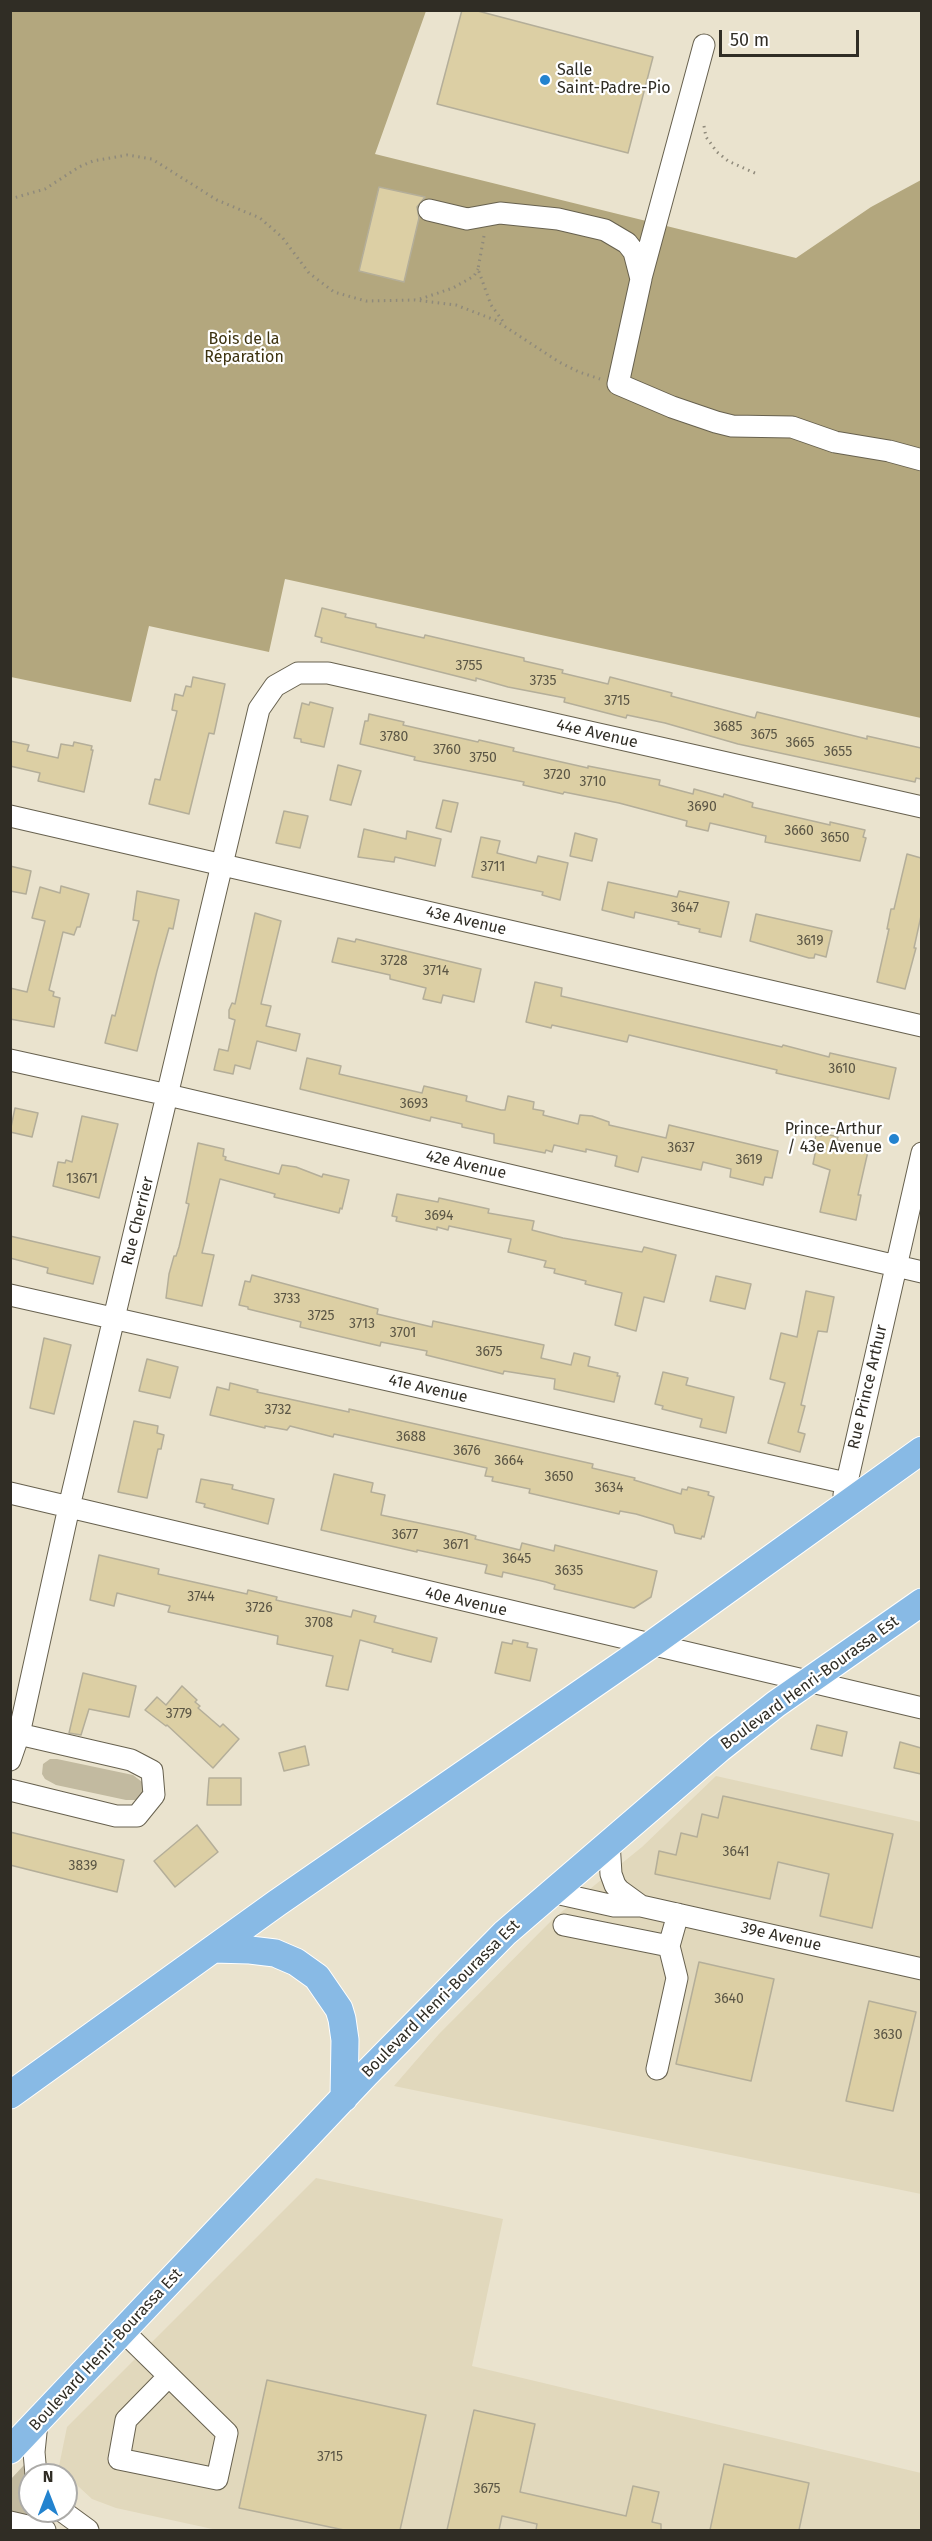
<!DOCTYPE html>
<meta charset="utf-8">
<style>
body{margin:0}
#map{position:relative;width:932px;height:2541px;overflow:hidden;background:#eae3ce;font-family:"Fira Sans",sans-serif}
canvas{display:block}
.frame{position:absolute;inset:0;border:12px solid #302d25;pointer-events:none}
.north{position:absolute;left:18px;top:2463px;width:60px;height:60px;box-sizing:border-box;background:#fff;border:2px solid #acaba8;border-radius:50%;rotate:0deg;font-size:16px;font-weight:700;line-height:24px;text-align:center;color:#302d25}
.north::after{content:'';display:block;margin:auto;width:21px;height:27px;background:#2383cf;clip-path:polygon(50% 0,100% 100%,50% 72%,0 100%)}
.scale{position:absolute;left:719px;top:30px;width:140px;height:27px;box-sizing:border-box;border:3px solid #302d25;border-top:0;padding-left:8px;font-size:18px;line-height:21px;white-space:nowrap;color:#302d25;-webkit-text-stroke:4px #fff;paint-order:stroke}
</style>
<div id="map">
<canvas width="932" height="2541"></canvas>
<div class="frame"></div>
<div class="north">N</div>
<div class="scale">50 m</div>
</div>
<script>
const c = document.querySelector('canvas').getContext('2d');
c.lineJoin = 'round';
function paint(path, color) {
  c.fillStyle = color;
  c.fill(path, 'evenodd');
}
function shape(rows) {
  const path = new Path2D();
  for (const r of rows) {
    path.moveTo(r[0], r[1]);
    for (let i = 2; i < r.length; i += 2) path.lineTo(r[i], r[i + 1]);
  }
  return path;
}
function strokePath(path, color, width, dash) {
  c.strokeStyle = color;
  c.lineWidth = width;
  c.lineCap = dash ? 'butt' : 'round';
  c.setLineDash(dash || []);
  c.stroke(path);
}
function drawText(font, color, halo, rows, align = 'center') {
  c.font = font + ' "Fira Sans",sans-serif';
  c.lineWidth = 4.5;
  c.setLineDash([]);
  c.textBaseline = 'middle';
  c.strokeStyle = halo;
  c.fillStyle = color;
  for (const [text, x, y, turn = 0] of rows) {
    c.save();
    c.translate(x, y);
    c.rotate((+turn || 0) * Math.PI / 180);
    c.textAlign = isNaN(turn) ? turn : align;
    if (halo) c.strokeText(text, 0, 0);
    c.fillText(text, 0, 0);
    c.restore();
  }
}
paint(shape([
 [716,1776,921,1822,921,2194,394,2086,439,2034,554,1918,642,1847],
 [316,2178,503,2219,472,2366,921,2473,921,2530,217,2530,116,2508,92,2499,66,2475,58,2471,67,2427]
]), '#e1d8bc');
paint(shape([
 [50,1759,57,1759,133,1775,142,1782,144,1792,136,1800,126,1800,56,1785,45,1779,42,1774,43,1764],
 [24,2465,30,2487,30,2511,46,2511,51,2518,50,2521,11,2513,11,2479]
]), '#c2baa0');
paint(shape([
 [11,11,426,11,375,154,796,258,871,207,921,180,921,718,285,579,269,652,149,626,131,702,11,677]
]), '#b3a77e');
const building = shape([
 [462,10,474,10,653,57,628,153,437,104,462,10],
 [379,187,425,197,417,207,419,218,404,282,359,271,379,187],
 [322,608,346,614,345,617,376,624,376,627,424,638,425,635,524,658,524,661,563,670,562,673,608,684,610,677,672,693,671,696,755,718,757,712,867,739,867,736,921,748,921,779,916,778,915,782,738,744,665,723,627,715,626,718,564,702,565,698,508,687,476,678,476,681,321,642,322,638,315,636,322,608],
 [193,677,225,684,214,734,209,733,189,814,149,804,155,779,160,780,177,711,172,710,175,694,183,696,186,686,191,687,193,677],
 [310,702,333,708,324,747,301,742,301,739,294,738,302,703,309,705,310,702],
 [369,714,404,722,403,725,478,742,479,740,514,748,513,751,588,768,588,766,660,780,659,785,693,794,694,789,723,797,724,794,753,803,752,807,830,825,830,822,865,830,863,837,866,838,860,861,765,842,766,836,710,823,708,831,686,826,687,821,619,803,564,792,563,794,523,785,524,782,414,760,415,757,360,744,365,721,368,721,369,714],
 [10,741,29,745,27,751,58,758,61,744,73,746,74,742,92,746,91,750,93,750,84,792,38,781,40,773,10,766,10,741],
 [338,765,361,771,351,805,330,800,338,765],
 [443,800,458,803,451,832,436,828,443,800],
 [284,811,308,816,300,848,276,843,284,811],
 [364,829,406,839,407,831,441,839,435,866,395,857,394,862,358,857,364,829],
 [575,833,597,839,592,861,570,856,575,833],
 [481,837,500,841,497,853,536,863,538,856,568,863,560,900,542,895,543,892,472,877,481,837],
 [907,854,921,858,921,916,914,948,916,948,905,989,877,982,889,929,887,929,891,909,894,909,907,854],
 [10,866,31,871,26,894,10,891,10,866],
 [608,882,677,897,679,891,729,902,721,937,699,932,700,929,678,924,679,922,635,912,634,918,602,910,608,882],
 [61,886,89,894,80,927,77,927,74,935,63,932,49,990,54,992,53,996,60,998,54,1027,10,1019,10,988,27,992,45,921,32,918,40,887,60,893,61,886],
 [137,891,179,900,173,929,169,928,157,971,137,1051,105,1043,112,1015,115,1016,139,921,133,920,137,891],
 [255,913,281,921,261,1004,271,1006,266,1026,300,1034,296,1051,257,1041,250,1069,235,1065,233,1074,214,1070,219,1049,228,1051,235,1020,229,1018,229,1010,232,1003,235,1004,255,913],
 [756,914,832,931,826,957,815,954,814,958,809,958,750,941,756,914],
 [338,938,355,942,356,939,481,969,474,1002,443,995,441,1003,423,999,426,988,390,979,390,975,332,962,338,938],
 [535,982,562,988,561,996,782,1047,783,1045,829,1057,830,1053,896,1068,889,1099,776,1073,777,1070,629,1035,627,1042,552,1025,551,1028,526,1022,535,982],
 [307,1058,341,1066,339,1074,422,1093,424,1086,467,1096,466,1101,501,1110,505,1110,508,1096,534,1102,533,1109,544,1111,543,1115,578,1124,580,1115,592,1116,609,1122,609,1125,666,1138,669,1125,778,1151,772,1178,765,1177,763,1185,730,1177,731,1169,703,1162,701,1170,642,1157,638,1172,615,1166,617,1156,586,1149,586,1152,554,1145,552,1152,546,1150,545,1153,505,1145,494,1143,494,1134,462,1127,462,1124,431,1117,430,1121,300,1089,307,1058],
 [15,1108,38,1113,32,1137,10,1132,15,1108],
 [82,1116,118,1124,99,1198,53,1186,58,1162,65,1163,66,1160,72,1162,82,1116],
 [822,1133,838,1137,837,1140,869,1147,858,1195,861,1195,856,1220,820,1212,830,1170,813,1164,816,1149,813,1149,816,1135,821,1136,822,1133],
 [198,1143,224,1149,223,1156,226,1157,225,1160,279,1174,282,1165,296,1167,322,1177,323,1174,349,1180,342,1209,340,1208,339,1213,274,1197,275,1194,220,1179,202,1253,214,1255,202,1306,166,1298,169,1274,174,1256,176,1256,179,1247,189,1204,186,1203,198,1143],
 [397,1194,438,1202,439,1198,489,1209,488,1213,534,1221,532,1230,563,1238,642,1252,644,1247,676,1255,664,1302,644,1297,636,1331,615,1325,622,1293,585,1284,586,1281,554,1273,555,1269,544,1267,546,1261,508,1252,511,1239,449,1226,448,1230,437,1227,437,1230,396,1221,397,1217,392,1216,397,1194],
 [10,1236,100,1257,93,1284,47,1273,48,1268,10,1258,10,1236],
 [252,1275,378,1309,377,1314,432,1327,433,1321,544,1345,541,1358,571,1365,574,1353,590,1357,588,1366,618,1373,617,1376,620,1376,614,1402,554,1389,555,1379,504,1371,503,1374,426,1355,427,1351,381,1342,380,1346,300,1327,301,1322,248,1309,248,1307,239,1305,245,1281,250,1282,252,1275],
 [716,1276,751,1284,745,1309,710,1301,716,1276],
 [806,1291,834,1297,827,1332,818,1331,801,1405,805,1406,798,1432,805,1434,800,1452,768,1443,785,1383,770,1379,781,1333,797,1337,806,1291],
 [44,1338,71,1345,54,1414,30,1408,44,1338],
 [147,1359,178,1367,170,1398,139,1391,147,1359],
 [663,1372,688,1378,686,1385,734,1397,726,1433,700,1427,702,1419,662,1409,663,1406,655,1404,663,1372],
 [230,1383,258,1390,257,1392,349,1412,349,1409,593,1464,592,1468,635,1478,634,1480,681,1494,682,1489,687,1490,688,1487,709,1492,708,1495,714,1497,704,1537,702,1536,701,1539,675,1533,673,1525,636,1514,620,1511,619,1514,529,1493,530,1489,492,1481,493,1477,485,1476,487,1468,334,1434,333,1437,290,1426,287,1430,265,1426,265,1428,210,1415,217,1387,229,1390,230,1383],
 [134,1421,158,1426,157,1433,164,1435,161,1449,158,1449,147,1498,118,1492,134,1421],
 [334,1474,373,1483,371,1492,385,1495,381,1515,462,1532,476,1536,475,1539,520,1550,522,1543,554,1551,555,1545,657,1571,651,1597,634,1608,554,1589,555,1585,546,1582,503,1572,502,1577,485,1573,487,1565,417,1550,417,1552,321,1530,334,1474],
 [201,1479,233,1485,232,1489,274,1499,268,1524,204,1507,205,1504,196,1502,201,1479],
 [99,1555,159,1569,158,1574,247,1594,248,1590,277,1597,276,1600,351,1617,353,1610,376,1616,374,1622,437,1638,431,1662,392,1652,393,1649,360,1640,348,1690,326,1686,333,1656,277,1644,278,1636,168,1612,170,1606,117,1593,114,1606,90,1600,99,1555],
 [513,1640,528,1643,527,1647,537,1649,530,1681,495,1673,502,1642,512,1644,513,1640],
 [83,1673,136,1686,129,1717,89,1709,81,1735,69,1733,83,1673],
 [182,1686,197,1700,195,1702,200,1706,198,1708,220,1727,223,1724,239,1739,213,1768,167,1725,166,1726,145,1710,157,1697,166,1705,182,1686],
 [817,1725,847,1732,842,1756,811,1749,817,1725],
 [900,1742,921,1748,921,1774,894,1768,900,1742],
 [305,1746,309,1765,284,1771,279,1753,305,1746],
 [209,1778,241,1778,241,1805,207,1805,209,1778],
 [723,1796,893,1834,872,1928,820,1916,829,1874,778,1862,770,1899,655,1874,659,1851,676,1855,681,1833,697,1837,702,1814,718,1818,723,1796],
 [197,1825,218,1852,175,1887,154,1861,197,1825],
 [10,1832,124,1860,117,1892,10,1865,10,1832],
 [699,1962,774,1979,751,2081,676,2064,699,1962],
 [869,2001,916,2012,893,2111,846,2101,869,2001],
 [267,2380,426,2415,400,2530,344,2530,239,2508,267,2380],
 [474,2410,535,2424,520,2492,626,2516,633,2486,659,2492,652,2522,661,2524,661,2530,536,2530,537,2524,502,2516,499,2530,447,2530,474,2410],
 [724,2464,809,2483,799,2530,710,2530,724,2464]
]);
paint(building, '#dccfa4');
strokePath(building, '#b4ae99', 1.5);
const minor = shape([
 [429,210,467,219,500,213,558,219,605,230,627,243,634,252,641,279,618,384,672,407,716,422,732,426,792,427,835,442,889,451,922,460],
 [641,278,704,45],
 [10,816,922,1026],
 [10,1060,168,1095,922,1272],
 [10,1295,846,1483],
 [10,1493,922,1708],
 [844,1495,922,1153],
 [10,1732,131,1760,152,1771,154,1795,137,1816,116,1816,10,1790],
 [10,1760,19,1734,69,1507,259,709,275,686,298,673,328,673,922,807],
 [609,1842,611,1874,615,1885,619,1890,641,1906],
 [551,1892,614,1906,641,1906,922,1969],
 [564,1925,669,1946],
 [657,2069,677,1978,669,1946,678,1914],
 [123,2331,227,2433,217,2479,119,2459,126,2420,169,2376],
 [36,2475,34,2452,37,2423],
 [62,2511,88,2530],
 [10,2522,45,2530]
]);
const major = shape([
 [213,1949,250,1950,275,1953,296,1962,317,1977,339,2009,342,2019,345,2040,344,2098],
 [10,2095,277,1903,652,1644,922,1450],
 [10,2450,366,2074,505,1933,719,1749,776,1704,922,1602]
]);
strokePath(minor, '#67614f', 23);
strokePath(major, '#fff', 29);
strokePath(shape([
 [704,126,706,137,717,152,728,161,757,174],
 [10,199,45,189,79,167,93,161,127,155,152,159,217,200,260,218,282,237,309,273,334,292,366,301,415,300,456,305,495,320,559,362,579,372,600,379],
 [484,236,478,269,491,305,505,324],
 [420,299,453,288,474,276,478,269]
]), '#8f8a7b', 3, [1.5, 4.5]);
strokePath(minor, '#fff', 21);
strokePath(major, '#88bae5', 27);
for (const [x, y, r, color] of [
 [545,80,6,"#2383cf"],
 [894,1139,6,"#2383cf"]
]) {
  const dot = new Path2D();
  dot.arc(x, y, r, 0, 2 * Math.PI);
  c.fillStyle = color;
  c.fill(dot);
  strokePath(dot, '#fff', 2);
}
drawText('14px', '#5b5645', null, [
 ["3755",469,666],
 ["3735",543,681],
 ["3715",617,701],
 ["3685",728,727],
 ["3675",764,735],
 ["3780",394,737],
 ["3665",800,743],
 ["3760",447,750],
 ["3655",838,752],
 ["3750",483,758],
 ["3720",557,775],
 ["3710",593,782],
 ["3690",702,807],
 ["3660",799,831],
 ["3650",835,838],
 ["3711",493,867],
 ["3647",685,908],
 ["3619",810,941],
 ["3728",394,961],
 ["3714",436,971],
 ["3610",842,1069],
 ["3693",414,1104],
 ["3637",681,1148],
 ["3619",749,1160],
 ["13671",82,1179],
 ["3694",439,1216],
 ["3733",287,1299],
 ["3725",321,1316],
 ["3713",362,1324],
 ["3701",403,1333],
 ["3675",489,1352],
 ["3732",278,1410],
 ["3688",411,1437],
 ["3676",467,1451],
 ["3664",509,1461],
 ["3650",559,1477],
 ["3634",609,1488],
 ["3677",405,1535],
 ["3671",456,1545],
 ["3645",517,1559],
 ["3635",569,1571],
 ["3744",201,1597],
 ["3726",259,1608],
 ["3708",319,1623],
 ["3779",179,1714],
 ["3641",736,1852],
 ["3839",83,1866],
 ["3640",729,1999],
 ["3630",888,2035],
 ["3715",330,2457],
 ["3675",487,2489]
]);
drawText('16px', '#302d25', '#fff', [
 ["Salle",557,71],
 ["Saint-Padre-Pio",557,89],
 ["Prince-Arthur",882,1130,"right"],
 ["/ 43e Avenue",882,1148,"right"]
], 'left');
drawText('16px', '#3c320f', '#fff', [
 ["Bois de la",244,340],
 ["Réparation",244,358]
]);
drawText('16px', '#302d25', '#fff', [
 ["44e Avenue",597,734,13],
 ["43e Avenue",466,921,13],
 ["42e Avenue",466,1165,13],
 ["Rue Cherrier",138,1221,-76],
 ["Rue Prince Arthur",868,1387,-77],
 ["41e Avenue",428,1389,13],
 ["40e Avenue",466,1602,13],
 ["Boulevard Henri-Bourassa Est",810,1683,-36],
 ["39e Avenue",781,1937,13],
 ["Boulevard Henri-Bourassa Est",441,1999,-45],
 ["Boulevard Henri-Bourassa Est",106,2350,-47]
]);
</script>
